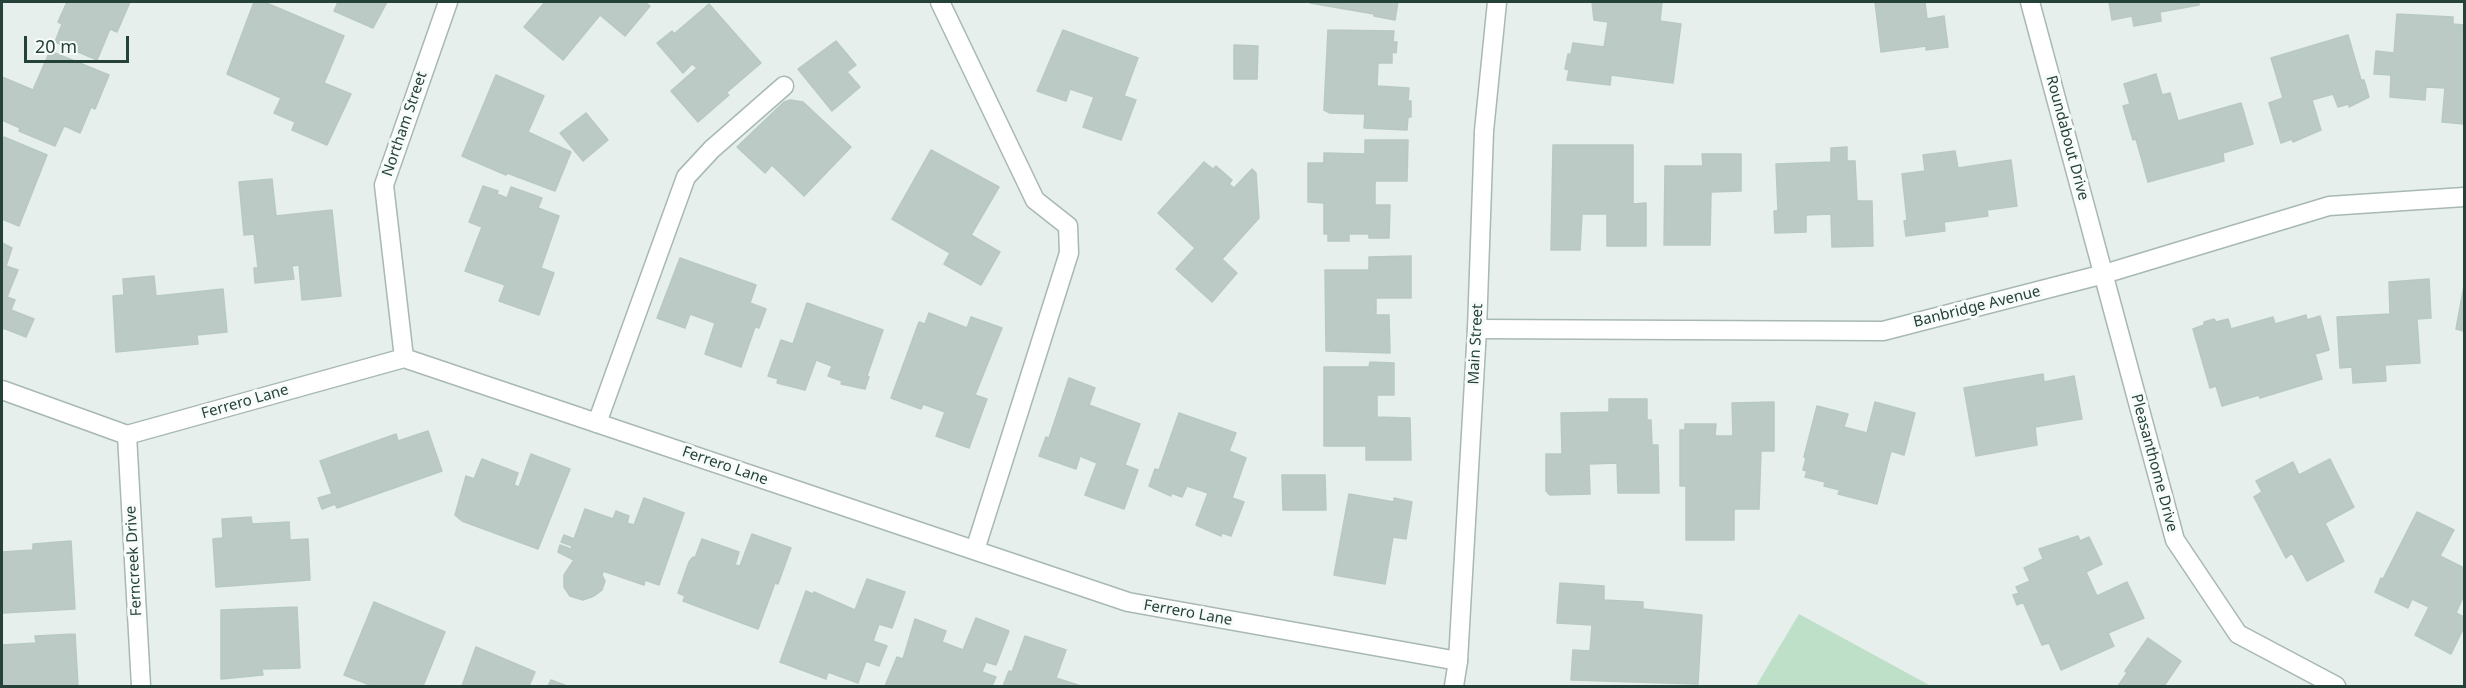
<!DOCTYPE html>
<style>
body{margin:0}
#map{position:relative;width:2466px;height:688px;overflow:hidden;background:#e6efeb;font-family:"Noto Sans",sans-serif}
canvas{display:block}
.frame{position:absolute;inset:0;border:3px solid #24423a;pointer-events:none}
.scale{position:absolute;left:24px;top:36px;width:105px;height:27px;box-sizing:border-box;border:3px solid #24423a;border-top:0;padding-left:8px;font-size:18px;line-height:21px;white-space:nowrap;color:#24423a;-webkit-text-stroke:4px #f7fbf9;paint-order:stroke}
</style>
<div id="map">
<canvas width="2466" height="688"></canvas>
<div class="frame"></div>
<div class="scale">20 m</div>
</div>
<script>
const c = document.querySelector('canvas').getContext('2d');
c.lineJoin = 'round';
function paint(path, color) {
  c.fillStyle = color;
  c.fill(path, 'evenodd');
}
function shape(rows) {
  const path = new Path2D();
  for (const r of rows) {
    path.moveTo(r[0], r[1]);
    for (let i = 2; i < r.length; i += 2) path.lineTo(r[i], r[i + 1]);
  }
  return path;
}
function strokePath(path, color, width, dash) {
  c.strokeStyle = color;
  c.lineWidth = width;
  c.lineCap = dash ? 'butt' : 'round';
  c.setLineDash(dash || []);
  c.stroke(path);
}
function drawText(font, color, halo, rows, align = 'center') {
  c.font = font + ' "Noto Sans",sans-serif';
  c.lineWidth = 6;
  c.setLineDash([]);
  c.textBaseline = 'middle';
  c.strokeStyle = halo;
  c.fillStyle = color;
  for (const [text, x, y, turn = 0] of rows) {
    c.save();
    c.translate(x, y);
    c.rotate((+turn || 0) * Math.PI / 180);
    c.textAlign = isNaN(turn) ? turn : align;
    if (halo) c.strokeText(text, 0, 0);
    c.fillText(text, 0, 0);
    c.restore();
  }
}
paint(shape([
 [1799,614,1931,686,1756,686]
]), '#bfe0c8');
const building = shape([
 [67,2,130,2,117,32,110,29,97,60,55,42,62,24,58,22,67,2],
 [254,2,264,2,344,36,324,83,351,94,327,145,292,130,295,122,274,113,281,98,227,74,254,2],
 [338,2,387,2,373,28,334,11,338,2],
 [545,2,645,2,650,6,625,36,600,15,563,60,524,27,545,2],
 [1310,2,1398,2,1395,20,1374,16,1374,14,1310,3,1310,2],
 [1592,2,1662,2,1660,21,1681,24,1673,83,1611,75,1610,85,1567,80,1569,70,1565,69,1568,54,1571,54,1573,43,1604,47,1608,22,1594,20,1592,2],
 [1875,2,1925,2,1927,19,1944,16,1948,47,1926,50,1926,46,1881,52,1875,2],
 [2109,2,2199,2,2199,5,2160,12,2161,21,2134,26,2132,16,2112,20,2109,2],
 [709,4,761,63,726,93,729,95,698,122,671,91,697,68,692,64,683,73,657,43,672,31,674,34,709,4],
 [2397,14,2453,17,2453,24,2464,25,2464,124,2442,122,2445,88,2426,87,2425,100,2390,97,2391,75,2374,74,2376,51,2394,53,2397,14],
 [1063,30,1138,58,1124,96,1136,100,1121,140,1083,127,1094,97,1070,89,1066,101,1037,91,1063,30],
 [1328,30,1394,31,1393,42,1397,42,1396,53,1392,52,1392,63,1378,63,1377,86,1409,88,1408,101,1411,101,1411,117,1408,117,1407,130,1364,128,1365,114,1330,113,1324,110,1328,30],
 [2348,35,2361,80,2364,80,2369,97,2349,107,2349,104,2338,107,2333,94,2312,100,2321,130,2293,142,2292,139,2281,143,2269,103,2283,98,2271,58,2348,35],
 [836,41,856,65,847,72,860,87,832,111,798,69,836,41],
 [1234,45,1258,46,1257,79,1234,79,1234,45],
 [50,51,109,75,95,109,91,107,80,133,65,126,63,128,55,146,19,131,20,128,2,120,2,77,33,90,50,51],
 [2156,74,2162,95,2170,93,2178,121,2241,103,2253,144,2223,153,2224,161,2148,182,2136,139,2133,140,2123,106,2130,104,2124,84,2156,74],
 [496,75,544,96,528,132,571,152,555,191,507,173,506,175,462,156,496,75],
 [790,100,803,102,851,147,804,196,772,165,765,173,737,147,784,102,790,100],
 [586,113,608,140,583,161,560,133,586,113],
 [4,137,47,155,19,226,2,219,2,143,4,137],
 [1365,140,1408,140,1407,181,1375,181,1375,205,1390,205,1389,238,1369,238,1369,234,1349,234,1349,241,1328,241,1328,234,1324,234,1324,203,1308,202,1308,163,1324,163,1324,153,1365,154,1365,140],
 [1553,145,1633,145,1633,204,1646,203,1646,246,1607,246,1607,214,1582,214,1580,250,1551,250,1553,145],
 [1847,147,1847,161,1855,161,1857,201,1872,201,1873,246,1832,247,1831,214,1806,215,1806,232,1775,233,1774,211,1778,211,1776,164,1831,162,1831,148,1847,147],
 [931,150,999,187,971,235,1000,252,981,285,944,264,950,253,892,219,931,150],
 [1955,151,1958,168,2011,160,2017,206,1987,210,1988,216,1944,222,1945,231,1906,236,1904,221,1907,220,1902,174,1925,171,1923,155,1955,151],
 [1702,154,1741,154,1741,191,1711,192,1710,245,1664,245,1665,166,1703,166,1702,154],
 [1204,162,1213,169,1216,166,1232,180,1229,184,1234,188,1252,169,1256,173,1259,218,1222,259,1237,273,1212,302,1176,269,1195,248,1158,213,1204,162],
 [272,179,276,216,332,210,341,296,302,300,299,265,292,266,294,279,255,283,254,268,258,268,254,234,244,235,239,182,272,179],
 [483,186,498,191,497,194,507,198,511,187,542,198,538,208,559,216,541,268,554,273,539,315,499,301,505,285,465,271,482,227,469,222,483,186],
 [2,243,12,248,6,266,18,270,7,297,15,300,11,310,34,319,26,337,3,328,2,332,2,243],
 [1411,256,1411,298,1376,298,1376,315,1389,315,1390,353,1326,351,1325,270,1369,270,1369,257,1411,256],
 [680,258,756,285,750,303,766,309,759,328,755,327,741,367,705,354,715,323,690,314,685,328,657,318,680,258],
 [154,276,156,296,223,289,227,332,197,335,198,344,116,352,113,296,124,295,123,279,154,276],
 [2429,279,2431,318,2417,319,2420,363,2385,365,2386,381,2353,383,2352,367,2340,368,2337,317,2390,314,2389,282,2429,279],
 [2464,286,2464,331,2456,329,2464,286],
 [807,303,883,330,867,376,869,377,865,389,841,384,842,381,828,376,832,366,816,360,805,390,777,383,778,379,768,376,781,340,793,344,807,303],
 [929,313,967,328,971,317,1002,328,975,395,987,399,969,448,936,436,945,412,923,404,921,409,891,398,919,322,925,324,929,313],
 [2306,315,2307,320,2320,316,2329,350,2315,354,2322,379,2260,398,2259,395,2222,406,2216,386,2210,388,2193,329,2204,325,2204,322,2214,319,2216,322,2228,319,2231,329,2273,317,2275,324,2306,315],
 [1370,362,1394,363,1394,395,1377,395,1377,417,1410,418,1411,460,1366,460,1366,446,1324,446,1324,367,1369,367,1370,362],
 [2043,374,2044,382,2074,376,2082,419,2035,427,2037,445,1976,456,1964,388,2043,374],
 [1069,378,1095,388,1089,405,1140,424,1125,465,1138,470,1124,509,1085,495,1097,463,1080,456,1076,469,1039,456,1046,437,1049,438,1069,378],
 [1609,399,1647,399,1647,420,1651,420,1652,445,1658,445,1659,493,1618,493,1617,463,1589,464,1590,494,1550,495,1546,491,1546,454,1562,454,1561,413,1609,412,1609,399],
 [1774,402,1774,451,1761,451,1759,509,1734,509,1734,540,1686,540,1686,486,1680,486,1680,430,1685,430,1685,424,1716,424,1715,436,1733,436,1732,403,1774,402],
 [1875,402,1915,413,1904,455,1891,451,1877,504,1838,494,1840,490,1824,486,1825,482,1805,477,1807,471,1803,470,1806,458,1804,457,1817,406,1848,414,1844,427,1867,433,1875,402],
 [1179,413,1236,433,1229,451,1246,458,1232,498,1244,502,1231,536,1222,533,1221,536,1196,525,1208,493,1187,486,1182,497,1171,493,1171,496,1149,486,1155,469,1159,470,1179,413],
 [428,431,442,471,337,508,335,504,322,509,318,498,332,494,320,461,396,434,398,441,428,431],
 [531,454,570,469,538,549,462,521,455,515,466,476,474,479,482,459,518,473,514,485,519,487,531,454],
 [2330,459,2354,507,2325,523,2344,561,2307,581,2292,553,2286,558,2254,497,2262,492,2256,481,2293,462,2299,475,2330,459],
 [1282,475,1325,475,1326,510,1283,510,1282,475],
 [1349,494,1394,502,1394,498,1412,502,1406,539,1393,537,1385,584,1334,575,1349,494],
 [644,498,684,513,659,585,645,580,644,585,603,571,602,575,605,581,602,590,594,596,583,600,570,596,564,587,564,575,574,560,558,552,560,545,571,549,572,546,561,542,564,535,574,539,585,509,613,519,616,511,629,516,627,523,634,525,644,498],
 [2417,512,2454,530,2440,556,2464,568,2464,595,2456,613,2464,617,2464,627,2451,654,2415,635,2429,607,2412,599,2408,608,2375,592,2381,578,2383,579,2417,512],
 [251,517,252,524,289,522,290,540,308,539,310,580,216,587,213,539,223,538,222,519,251,517],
 [752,534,791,548,778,584,775,583,758,629,683,601,685,596,678,593,689,562,693,557,695,558,702,539,739,552,735,565,740,566,752,534],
 [2078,536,2080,541,2089,537,2102,564,2086,572,2097,596,2127,582,2144,618,2108,633,2114,646,2061,670,2049,643,2042,645,2023,602,2017,605,2013,595,2019,593,2016,587,2030,581,2024,568,2043,559,2039,549,2078,536],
 [71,541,75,609,2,613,2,552,33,550,33,544,71,541],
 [867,579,905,592,892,628,879,624,873,641,887,646,879,666,866,661,858,683,828,672,826,679,780,662,806,591,813,594,814,592,855,610,867,579],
 [1560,583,1604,586,1604,600,1643,602,1643,609,1702,615,1698,684,1571,680,1573,650,1590,651,1592,625,1557,623,1560,583],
 [374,602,445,632,423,686,369,686,370,685,344,675,374,602],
 [297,607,300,668,262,669,263,675,221,679,221,610,297,607],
 [976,618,1009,631,996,665,986,662,982,672,996,677,992,686,885,686,897,657,903,659,915,619,946,631,942,642,963,650,976,618],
 [75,634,78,686,2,686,2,645,36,643,35,636,75,634],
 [1025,636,1066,650,1056,678,1081,686,1003,686,1009,671,1012,672,1025,636],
 [2148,638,2181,661,2164,686,2118,686,2127,673,2125,671,2148,638],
 [476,647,535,672,529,686,462,686,476,647],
 [551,680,567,686,548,686,551,680]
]);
paint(building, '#bbcac4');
strokePath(building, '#b8c9c2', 1.5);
const service = shape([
 [940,2,1035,200,1068,226,1069,253,975,550],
 [597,423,686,177,712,149,784,86]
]);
const minor = shape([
 [2030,2,2175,540,2238,634,2336,686],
 [1477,329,1883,331,2104,274,2329,206,2464,197],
 [404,358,384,185,448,2],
 [2,390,127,435,404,358,1128,602,1458,661],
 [127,435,141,686]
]);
const tertiary = shape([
 [1454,686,1458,661,1477,329,1484,131,1497,2]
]);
strokePath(service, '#a8b8b2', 21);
strokePath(minor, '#a8b8b2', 21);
strokePath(tertiary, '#a8b8b2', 21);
strokePath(service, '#fff', 18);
strokePath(minor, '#fff', 18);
strokePath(tertiary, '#fff', 18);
drawText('15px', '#24423a', '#f7fbf9', [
 ["Northam Street",405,124,-71],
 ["Roundabout Drive",2067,138,75],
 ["Banbridge Avenue",1977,307,-14],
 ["Main Street",1476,344,-87],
 ["Ferrero Lane",245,402,-16],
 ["Pleasanthome Drive",2154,463,75],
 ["Ferrero Lane",725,466,19],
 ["Ferncreek Drive",134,561,-93],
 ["Ferrero Lane",1188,613,10]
]);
</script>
